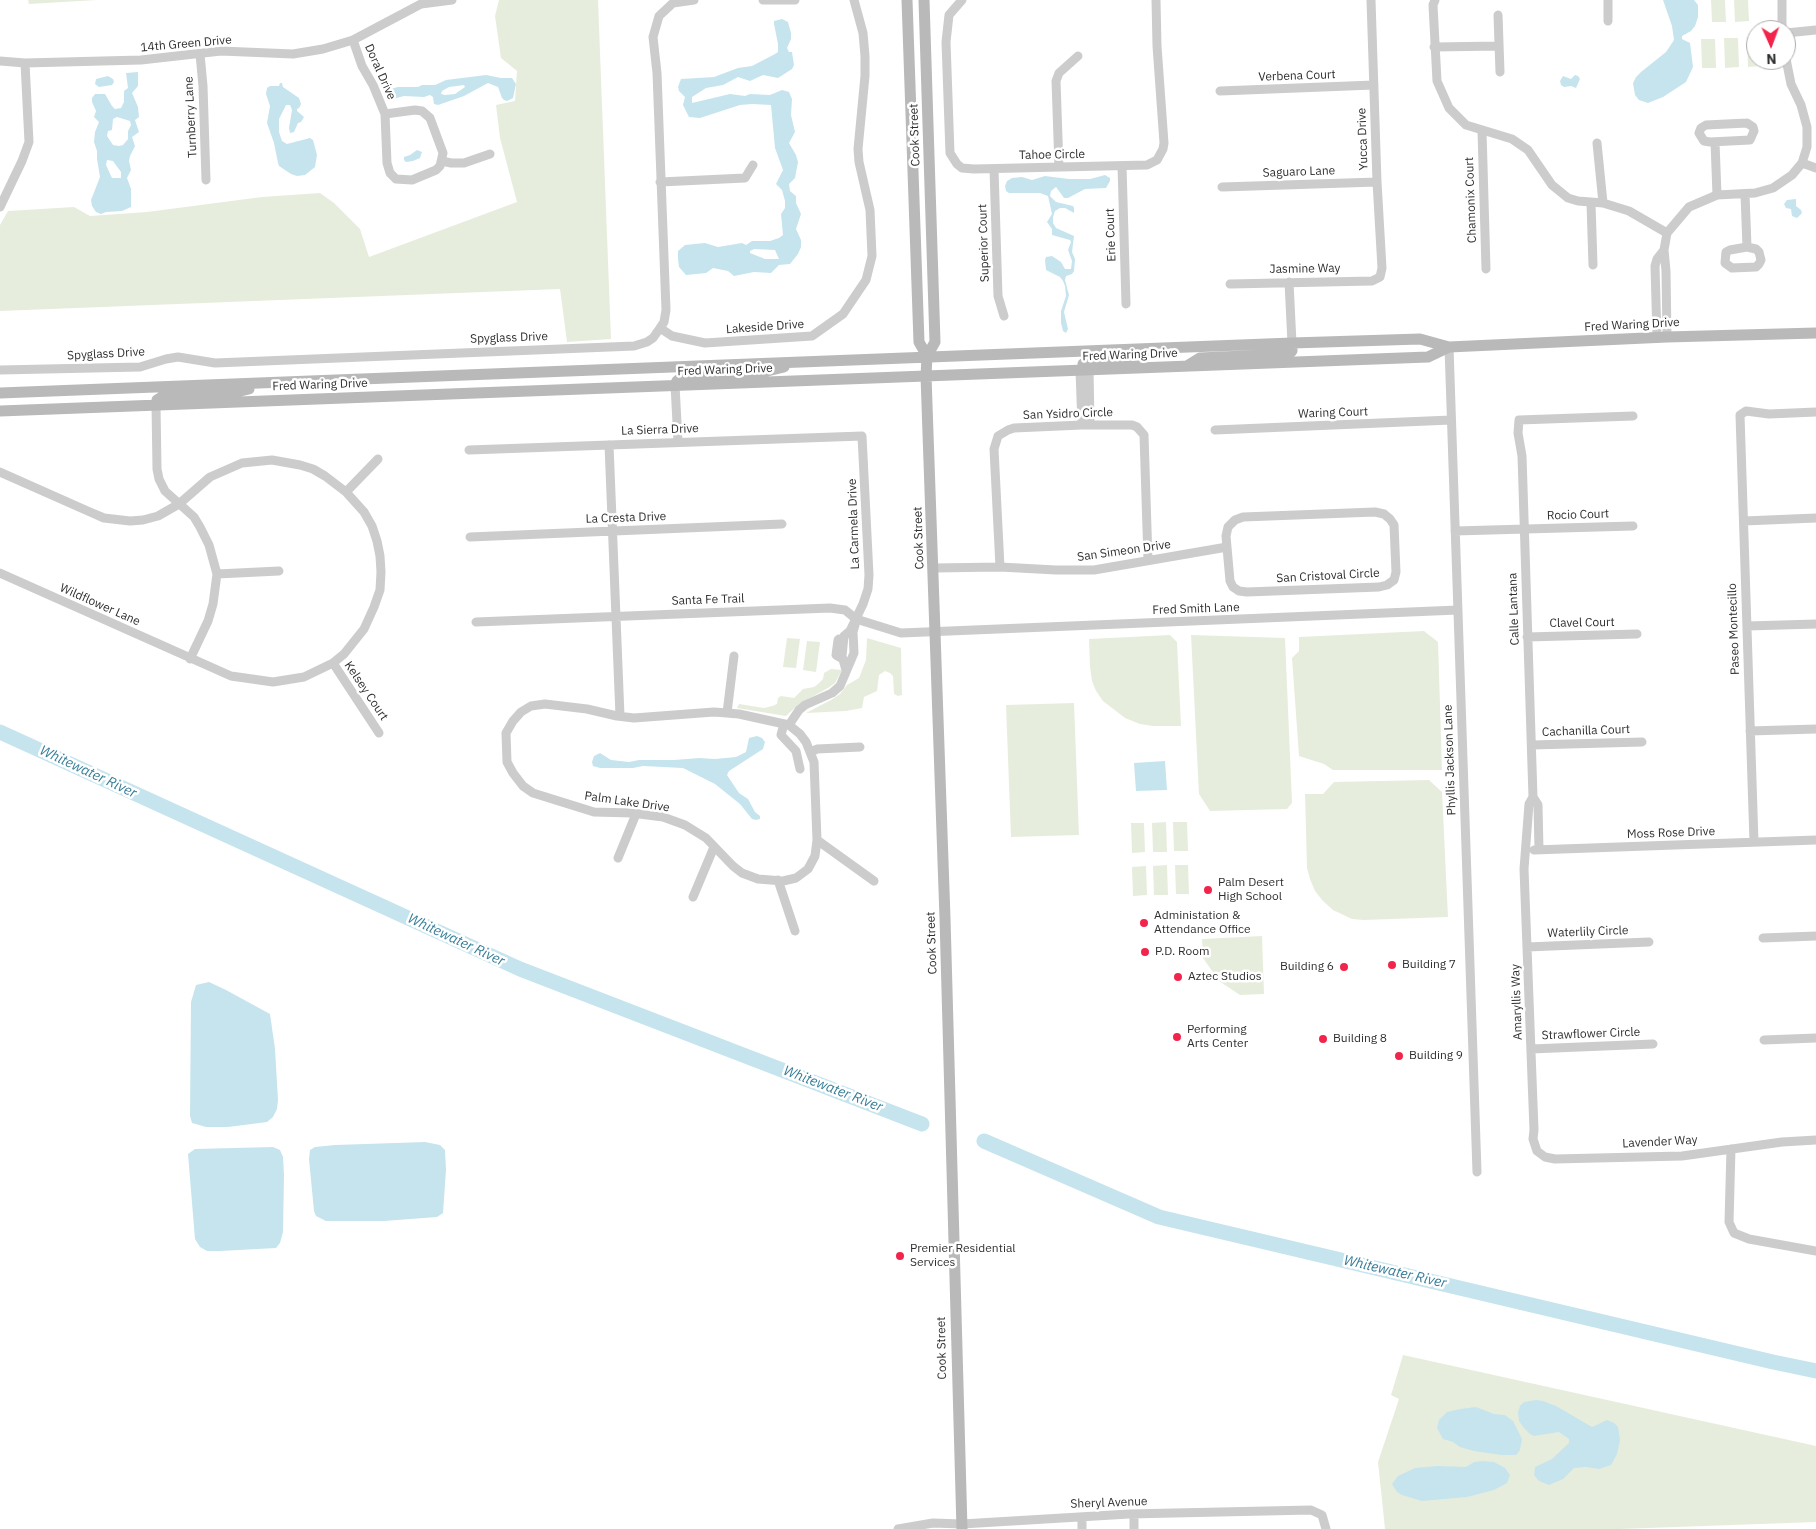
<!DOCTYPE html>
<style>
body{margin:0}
#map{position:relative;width:1816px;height:1529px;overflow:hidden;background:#fff;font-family:"IBM Plex Sans",sans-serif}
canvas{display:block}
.north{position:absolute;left:1746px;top:20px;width:50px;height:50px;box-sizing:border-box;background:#fff;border:1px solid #acacac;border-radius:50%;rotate:178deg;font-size:14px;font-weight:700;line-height:20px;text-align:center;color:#2f2f2f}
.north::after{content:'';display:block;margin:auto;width:18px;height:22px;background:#f2244c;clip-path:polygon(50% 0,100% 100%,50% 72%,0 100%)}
</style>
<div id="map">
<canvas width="1816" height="1529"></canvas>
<div class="north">N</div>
</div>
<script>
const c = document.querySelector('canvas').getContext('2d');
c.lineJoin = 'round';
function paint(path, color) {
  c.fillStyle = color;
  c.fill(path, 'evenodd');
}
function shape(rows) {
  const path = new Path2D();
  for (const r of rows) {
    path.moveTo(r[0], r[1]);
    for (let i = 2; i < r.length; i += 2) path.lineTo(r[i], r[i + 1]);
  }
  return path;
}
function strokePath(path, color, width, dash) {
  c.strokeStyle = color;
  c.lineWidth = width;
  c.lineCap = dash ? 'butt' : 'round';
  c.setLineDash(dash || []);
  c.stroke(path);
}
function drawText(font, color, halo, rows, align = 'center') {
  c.font = font + ' "IBM Plex Sans",sans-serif';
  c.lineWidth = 5;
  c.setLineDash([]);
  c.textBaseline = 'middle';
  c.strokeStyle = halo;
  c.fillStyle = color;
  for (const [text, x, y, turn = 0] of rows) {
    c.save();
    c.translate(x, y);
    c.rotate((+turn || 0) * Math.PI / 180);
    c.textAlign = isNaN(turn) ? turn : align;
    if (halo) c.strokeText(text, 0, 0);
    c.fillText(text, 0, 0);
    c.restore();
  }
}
paint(shape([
 [28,0,97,0,29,4],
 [499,0,598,0,611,339,567,342,560,289,0,311,0,225,8,211,74,207,90,216,147,212,262,197,320,193,334,203,360,229,369,257,517,202,500,138,496,105,515,101,517,71,501,58,495,16],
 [1711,0,1725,0,1726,22,1712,22],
 [1734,0,1748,0,1749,21,1735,22],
 [1747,37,1756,37,1756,60,1761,60,1762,66,1748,67],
 [1724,38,1738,38,1739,67,1725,68],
 [1701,39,1715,39,1716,68,1702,68],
 [1424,631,1438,642,1442,770,1333,770,1324,764,1299,756,1292,658,1299,651,1299,637],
 [1170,635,1177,642,1181,726,1153,726,1140,724,1125,718,1103,701,1096,691,1092,681,1090,667,1089,639],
 [1191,635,1285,638,1292,803,1287,809,1210,811,1199,794],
 [787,638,800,639,796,668,783,667],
 [867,638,901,648,902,695,898,696,894,694,893,676,890,673,885,671,879,675,877,691,864,697,862,708,846,711,806,713,831,700,840,694,847,685,859,678,866,660],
 [807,641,820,642,816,672,803,670],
 [831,669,842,670,835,683,828,688,799,704,786,716,737,708,739,704,764,708,772,706,777,704,778,698,781,696,794,698,803,689,814,687,818,684,823,679,824,673],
 [1074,703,1079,835,1011,837,1006,705],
 [1429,780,1442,792,1448,917,1364,920,1352,919,1333,910,1323,901,1315,891,1310,879,1307,868,1305,794,1323,794,1334,782],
 [1166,822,1167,852,1153,852,1152,823],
 [1173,822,1187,822,1188,851,1174,851],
 [1131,823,1144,823,1145,852,1132,853],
 [1167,865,1168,895,1154,895,1153,866],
 [1175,865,1188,865,1189,894,1176,894],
 [1146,866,1147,895,1133,896,1132,867],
 [1262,936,1264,994,1240,995,1219,981,1203,958,1202,939],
 [1403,1355,1816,1446,1816,1522,1620,1529,1385,1529,1378,1462,1399,1399,1391,1395]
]), '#e7eddc');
paint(shape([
 [1663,0,1694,0,1698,5,1698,17,1695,26,1691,31,1682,36,1682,39,1690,43,1693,67,1686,82,1663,97,1648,103,1639,100,1635,95,1633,83,1636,77,1641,72,1666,52,1674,40,1672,26],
 [782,19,788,22,791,33,791,39,787,48,789,52,792,52,794,65,792,69,778,78,763,75,750,81,738,77,723,85,706,88,692,97,692,103,730,94,745,96,750,94,770,95,782,90,789,92,792,99,791,115,795,132,789,143,796,155,798,162,795,178,789,184,790,191,796,196,796,203,801,214,796,229,801,240,801,247,798,254,790,264,779,265,771,273,754,272,734,276,728,271,713,268,706,273,686,275,679,267,678,259,678,251,685,245,705,243,718,247,742,243,746,245,752,241,770,241,779,238,783,235,781,214,785,208,785,201,782,190,776,184,783,170,775,148,771,105,752,104,740,105,700,118,689,117,683,105,685,97,679,91,678,87,681,79,714,77,738,68,752,66,775,54,778,52,778,44,774,24,774,21],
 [754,249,775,250,779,259,765,259,750,253,750,251],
 [138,72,138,86,132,93,138,107,139,117,135,120,139,132,132,137,135,146,130,156,129,161,131,170,127,178,131,189,131,207,122,211,106,212,101,214,96,212,92,206,91,200,100,177,97,159,97,151,94,142,95,132,99,122,94,117,96,111,92,102,92,98,95,94,105,94,112,106,115,109,121,108,124,102,124,91,128,88,126,73],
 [117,117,130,121,131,125,128,131,128,139,123,145,119,146,113,145,107,136,108,131,112,130,113,119],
 [107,160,113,161,121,172,121,178,112,178,106,165],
 [486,75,501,78,512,78,516,84,513,98,507,101,504,100,502,98,498,87,488,83,464,96,438,105,434,104,433,97,430,95,424,97,404,96,393,99,390,98,389,94,390,89,398,87,418,87,422,85,435,85,446,80],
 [464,85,465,87,455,94,445,95,441,94,442,91,449,87],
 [1575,75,1578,76,1580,79,1576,88,1571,86,1564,87,1561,85,1560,81,1563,76,1571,79],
 [108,76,113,79,114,82,112,85,99,87,95,84,96,79],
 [280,83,282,83,283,87,299,98,301,104,299,108,297,109,297,111,304,117,301,122,298,123,294,132,290,133,289,128,292,110,290,105,286,105,279,119,279,132,282,141,287,144,310,138,313,140,317,155,315,167,305,175,297,176,291,174,279,166,278,163,274,143,267,123,270,106,266,94,267,88,270,86,279,86],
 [417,150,422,152,420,158,413,161,406,162,404,160,404,157,410,155],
 [1105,175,1110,178,1110,181,1106,188,1085,189,1068,198,1064,198,1056,187,1051,191,1050,196,1056,202,1073,206,1074,208,1074,213,1065,208,1060,208,1055,211,1053,217,1053,223,1056,228,1074,236,1072,252,1075,259,1074,271,1072,274,1066,276,1065,280,1069,295,1064,312,1068,329,1066,333,1063,331,1061,323,1061,311,1066,296,1065,286,1063,281,1060,277,1046,270,1045,260,1046,257,1052,256,1061,262,1065,269,1071,269,1072,261,1068,250,1071,242,1070,240,1052,235,1052,229,1047,222,1052,214,1048,196,1040,193,1009,193,1006,191,1005,186,1007,181,1012,178,1022,177,1032,180,1045,176,1069,179,1090,179],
 [1796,199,1796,206,1801,210,1802,213,1797,218,1792,216,1791,209,1786,208,1784,204,1787,200],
 [757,736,762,738,765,742,763,749,729,771,727,775,739,793,748,799,755,812,760,816,760,819,756,820,752,819,740,804,715,784,683,768,643,766,633,768,600,768,593,766,592,762,594,756,600,753,611,760,629,762,639,760,674,760,699,758,715,759,736,757,746,752,749,738],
 [1165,761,1167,790,1136,791,1134,763],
 [209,982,226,990,270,1014,275,1049,278,1100,277,1109,273,1117,267,1122,228,1127,206,1127,192,1123,190,1116,191,1002,196,985],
 [425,1142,440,1145,445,1150,446,1170,443,1213,437,1217,384,1221,326,1221,316,1216,314,1211,309,1159,310,1150,315,1147,335,1145],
 [273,1147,280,1150,283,1157,284,1175,283,1232,280,1243,276,1248,220,1251,207,1251,200,1247,195,1239,188,1154,195,1149],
 [1536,1400,1543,1401,1556,1406,1592,1427,1607,1420,1614,1423,1618,1427,1620,1440,1617,1454,1611,1465,1599,1469,1586,1467,1574,1468,1563,1479,1549,1485,1539,1481,1534,1475,1535,1467,1552,1459,1569,1443,1569,1439,1559,1432,1534,1436,1530,1434,1524,1428,1519,1421,1518,1412,1520,1406,1524,1402],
 [1476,1407,1494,1414,1505,1415,1513,1421,1522,1439,1520,1450,1516,1455,1501,1455,1474,1451,1460,1447,1453,1442,1443,1439,1437,1428,1439,1420,1447,1412,1460,1409],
 [1483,1461,1494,1462,1505,1468,1510,1475,1507,1483,1494,1490,1467,1497,1422,1501,1402,1495,1397,1492,1392,1484,1398,1476,1415,1468,1437,1466,1466,1467,1474,1462]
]), '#c6e4ee');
strokePath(shape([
 [0,732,520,969,922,1124],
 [984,1141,1159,1217,1773,1362,1816,1371]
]), '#c6e4ee', 15);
strokePath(shape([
 [763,0,795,0],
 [962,0,949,15,946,42,950,153,957,164,962,168,974,169,1147,165,1157,160,1163,149,1164,143,1157,46,1156,0],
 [1435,0,1433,5,1437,81,1449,108,1466,125,1512,139,1528,150,1552,185,1568,198,1578,201,1603,203,1629,211,1667,233],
 [1782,0,1782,30],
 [1498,15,1500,72],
 [1608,21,1608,0],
 [1786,33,1816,30],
 [353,40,362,66,373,85,385,114,387,163,390,173,396,179,412,180,436,170,440,166,443,153,430,118,422,111,415,110,385,114],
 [1434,47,1499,46],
 [200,54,203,86,206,180],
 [0,61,25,63,141,60,221,51,293,54,323,49,353,40,421,4,452,0],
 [1220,91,1374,85],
 [1747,123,1753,127,1754,131,1750,140,1710,142,1704,141,1699,133,1701,128,1706,125,1747,123],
 [1482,131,1486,269],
 [1715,142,1717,195],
 [1597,143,1603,203],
 [442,161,451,163,464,163,490,154],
 [1802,163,1816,168],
 [1122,166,1126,304],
 [1059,167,1056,81,1059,73,1078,56],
 [994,169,998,296,1004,316],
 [660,182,745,178,753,165],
 [1222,187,1377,182],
 [1745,194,1747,247],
 [1591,203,1593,265],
 [0,207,22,161,29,142,25,63],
 [1747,247,1756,249,1759,252,1761,260,1759,264,1756,267,1732,268,1725,263,1726,252,1730,250,1747,247],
 [1289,282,1292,343],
 [1230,284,1372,281,1380,277,1382,268,1377,182,1371,0],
 [660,328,672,336,705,343,812,336,843,314,866,280,872,256,870,210,859,162,858,149,865,76,865,56,863,33,854,0],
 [1657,337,1655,266,1657,259,1664,250],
 [1667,337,1666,271,1664,250,1667,233,1689,207,1717,195,1755,193,1773,188,1792,175,1802,163,1807,147,1807,127,1801,105,1791,84,1786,59],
 [1449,347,1477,1172],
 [1089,369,1090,425],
 [0,370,140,367,166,359,178,357,215,363,634,346,647,342,653,338,660,328,664,322,666,310,657,73,653,37,659,16,673,3,694,0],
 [1080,370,1082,425],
 [675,385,678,442],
 [156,405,157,469,159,479,165,491,194,517,200,527,209,545,217,574,213,604,208,621,190,659],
 [1215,430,1451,420],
 [609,445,620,716],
 [469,450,862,436,869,575,868,589,863,604,850,631,844,636,842,656,846,670],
 [0,472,90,512,104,518,130,521,143,520,158,516,179,504,210,477,242,463,272,460,300,465,313,469,325,476,346,492,364,512,372,526,377,541,380,556,381,572,380,590,374,607,364,629,344,654,333,663,304,677,273,682,231,676,0,573],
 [346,492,378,459],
 [1375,512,1384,514,1390,519,1394,525,1396,572,1394,580,1387,585,1379,587,1247,592,1239,591,1233,587,1230,581,1226,536,1228,527,1235,520,1243,517,1375,512],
 [1744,521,1816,518],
 [1455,531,1633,526],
 [470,537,782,524],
 [1000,567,994,449,998,436,1008,430,1014,428,1082,425,1132,425,1137,427,1144,435,1148,560],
 [934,568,1000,567,1056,570,1094,570,1227,547],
 [217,574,279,571],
 [476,622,830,608,845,610,856,619,901,633,1458,610],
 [1747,626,1816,624],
 [1527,637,1637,634],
 [839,639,838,640,836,655,843,659],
 [333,663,379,733],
 [545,704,587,709,617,716,634,718,714,712,739,714,789,725,800,734,806,742,814,762,817,840,815,856,808,869,796,878,783,881,758,879,742,873,733,866,706,838,685,825,663,817,632,813,594,812,533,793,523,786,513,773,507,762,506,733,513,721,521,712,531,706,545,704],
 [727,713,734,656],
 [784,724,781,735,796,751,800,769],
 [789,725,799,710,805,705,832,693,840,686,854,653,853,632,855,625],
 [1750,731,1816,729],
 [1532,745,1642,742],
 [811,752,817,749,860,747],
 [1533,797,1529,804,1524,869,1534,1130,1533,1139,1537,1151,1545,1157,1555,1159,1682,1156,1782,1142,1816,1140],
 [817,840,874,881],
 [1754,842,1740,415,1746,411,1769,414,1816,412],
 [1534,850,1816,840],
 [1539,850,1538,805,1533,797,1522,456,1518,433,1519,420,1633,416],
 [618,858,636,814],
 [778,880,795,931],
 [693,897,714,847],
 [1763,938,1816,936],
 [1527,947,1649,942],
 [1764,1040,1816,1038],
 [1531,1049,1653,1044],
 [1731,1149,1729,1222,1734,1233,1749,1239,1816,1251],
 [1134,1515,1134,1529],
 [1082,1517,1082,1529],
 [898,1529,933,1523,962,1524,1129,1514,1311,1510,1322,1515,1326,1529]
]), '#ccc', 9);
strokePath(shape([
 [907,0,919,342,927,356],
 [924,0,935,342,927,356,926,376,945,918,962,1529],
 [1083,364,1087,362,1135,358,1151,353],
 [1187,366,1200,358,1288,354,1292,351,1292,343],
 [675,385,677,381,682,377,755,374,784,367],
 [0,393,1292,343,1420,339,1449,347,1667,337,1816,333],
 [156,405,157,400,162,397,228,394,249,389],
 [0,411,1428,357,1449,347]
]), '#b9b9b9', 11);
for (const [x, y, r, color] of [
 [1208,890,5,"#f2244c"],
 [1144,923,5,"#f2244c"],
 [1145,952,5,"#f2244c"],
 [1392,965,5,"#f2244c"],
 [1344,967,5,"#f2244c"],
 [1178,977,5,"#f2244c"],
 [1177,1037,5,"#f2244c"],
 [1323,1039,5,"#f2244c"],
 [1399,1056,5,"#f2244c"],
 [900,1256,5,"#f2244c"]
]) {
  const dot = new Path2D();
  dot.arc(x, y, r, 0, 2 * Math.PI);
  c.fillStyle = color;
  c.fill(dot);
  strokePath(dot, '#fff', 2);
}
drawText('12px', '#2f2f2f', '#fff', [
 ["14th Green Drive",186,44,-5],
 ["Doral Drive",380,72,66],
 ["Verbena Court",1297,76,-2],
 ["Turnberry Lane",191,117,-93],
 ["Cook Street",915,135,-92],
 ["Yucca Drive",1363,139,-92],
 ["Tahoe Circle",1052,155,-1],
 ["Saguaro Lane",1299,172,-2],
 ["Chamonix Court",1471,200,-92],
 ["Erie Court",1111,235,-92],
 ["Superior Court",984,243,-92],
 ["Jasmine Way",1305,269,-1],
 ["Fred Waring Drive",1632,325,-3],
 ["Lakeside Drive",765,327,-4],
 ["Spyglass Drive",509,338,-2],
 ["Spyglass Drive",106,354,-3],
 ["Fred Waring Drive",1130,355,-2],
 ["Fred Waring Drive",725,370,-2],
 ["Fred Waring Drive",320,385,-2],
 ["Waring Court",1333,413,-2],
 ["San Ysidro Circle",1068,414,-2],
 ["La Sierra Drive",660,430,-2],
 ["Rocio Court",1578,515,-2],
 ["La Cresta Drive",626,518,-2],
 ["La Carmela Drive",854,524,-92],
 ["Cook Street",919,538,-92],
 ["San Simeon Drive",1124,551,-8],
 ["San Cristoval Circle",1328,576,-3],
 ["Santa Fe Trail",708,600,-2],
 ["Wildflower Lane",100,605,24],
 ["Fred Smith Lane",1196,609,-2],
 ["Calle Lantana",1514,609,-92],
 ["Clavel Court",1582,623,-1],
 ["Paseo Montecillo",1734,629,-92],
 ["Kelsey Court",366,691,56],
 ["Cachanilla Court",1586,731,-2],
 ["Phyllis Jackson Lane",1450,760,-92],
 ["Palm Lake Drive",627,802,8],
 ["Moss Rose Drive",1671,833,-2],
 ["Waterlily Circle",1588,932,-2],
 ["Cook Street",932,943,-92],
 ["Amaryllis Way",1517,1002,-92],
 ["Strawflower Circle",1591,1034,-2],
 ["Lavender Way",1660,1142,-3],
 ["Cook Street",942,1348,-91],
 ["Sheryl Avenue",1109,1503,-2]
]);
drawText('12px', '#2f2f2f', '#fff', [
 ["Palm Desert",1218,883],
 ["High School",1218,897],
 ["Administation &",1154,916],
 ["Attendance Office",1154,930],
 ["P.D. Room",1155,952],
 ["Building 7",1402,965],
 ["Building 6",1334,967,"right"],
 ["Aztec Studios",1188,977],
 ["Performing",1187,1030],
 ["Arts Center",1187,1044],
 ["Building 8",1333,1039],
 ["Building 9",1409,1056],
 ["Premier Residential",910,1249],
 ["Services",910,1263]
], 'left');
drawText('italic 14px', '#367d97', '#fff', [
 ["Whitewater River",88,772,25],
 ["Whitewater River",456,940,25],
 ["Whitewater River",833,1089,21],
 ["Whitewater River",1395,1272,13]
]);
</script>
